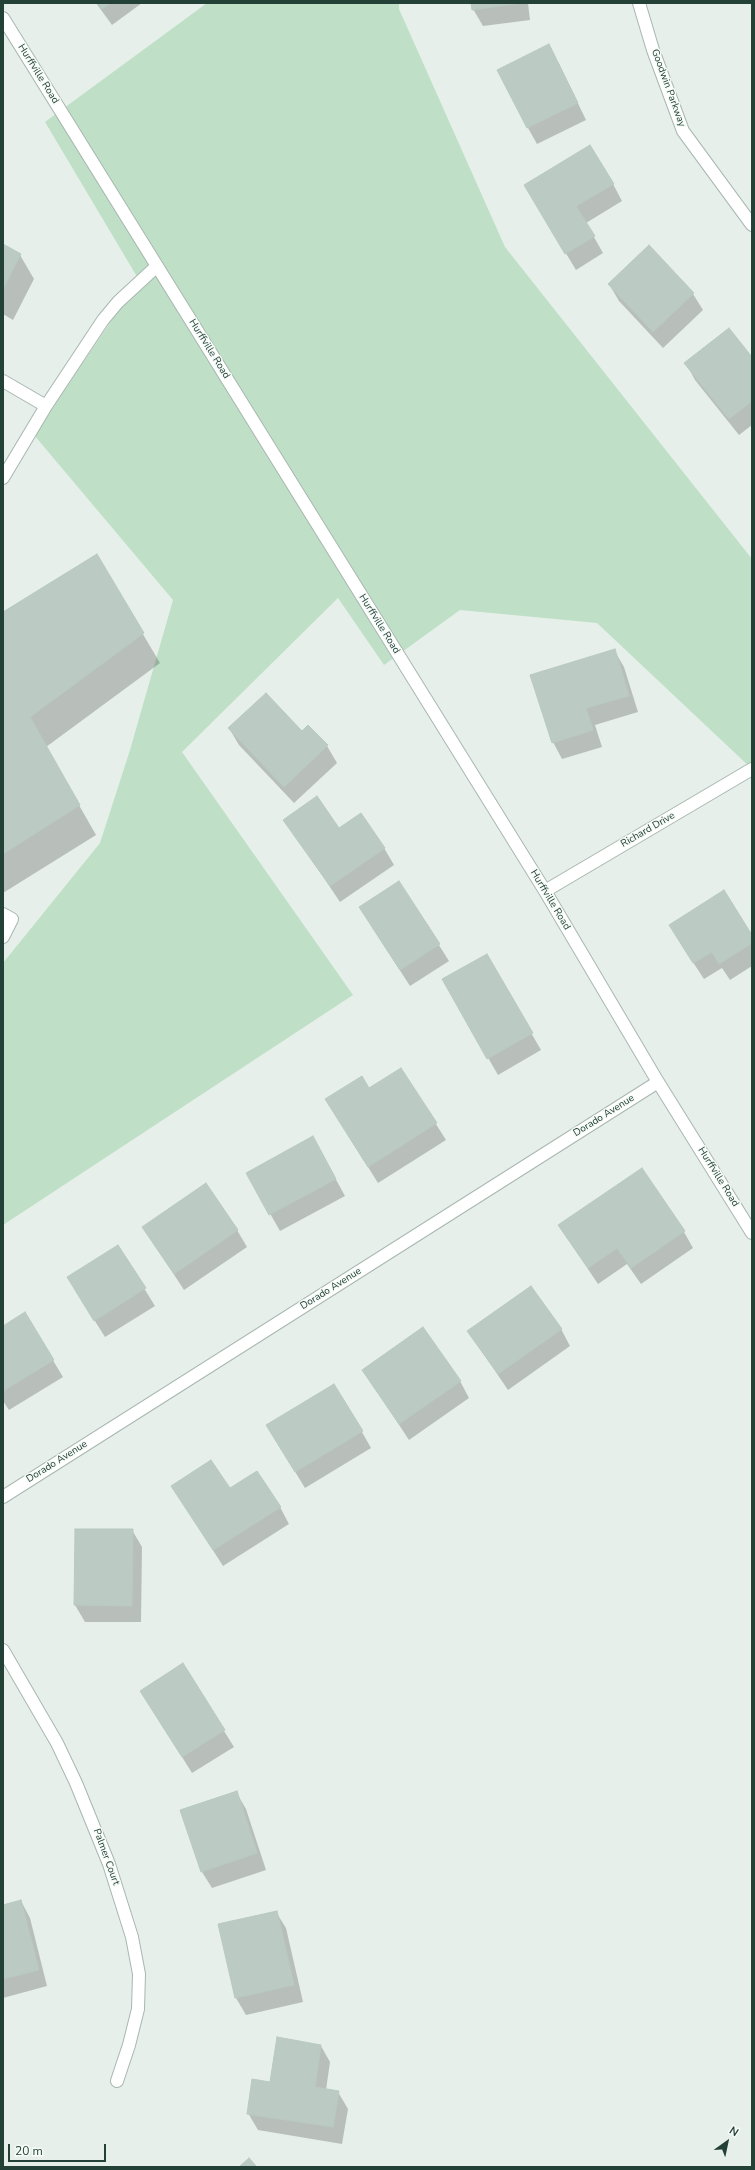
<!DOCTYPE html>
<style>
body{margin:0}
#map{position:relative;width:755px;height:2170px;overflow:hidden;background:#e6efea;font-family:"Nunito Sans",sans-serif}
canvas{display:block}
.frame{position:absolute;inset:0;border:4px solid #244138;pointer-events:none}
.north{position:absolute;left:707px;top:2122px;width:40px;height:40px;-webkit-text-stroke:3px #f6fbf8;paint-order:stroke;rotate:33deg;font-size:11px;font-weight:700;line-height:16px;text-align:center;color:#244138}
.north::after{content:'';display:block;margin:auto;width:14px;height:18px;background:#244138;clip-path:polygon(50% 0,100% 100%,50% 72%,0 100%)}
.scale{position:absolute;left:8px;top:2144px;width:98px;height:18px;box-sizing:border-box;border:2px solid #244138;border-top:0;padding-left:5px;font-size:12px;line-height:14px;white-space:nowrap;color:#244138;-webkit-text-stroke:3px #f6fbf8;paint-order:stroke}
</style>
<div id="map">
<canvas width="755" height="2170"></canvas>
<div class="frame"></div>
<div class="north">N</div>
<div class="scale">20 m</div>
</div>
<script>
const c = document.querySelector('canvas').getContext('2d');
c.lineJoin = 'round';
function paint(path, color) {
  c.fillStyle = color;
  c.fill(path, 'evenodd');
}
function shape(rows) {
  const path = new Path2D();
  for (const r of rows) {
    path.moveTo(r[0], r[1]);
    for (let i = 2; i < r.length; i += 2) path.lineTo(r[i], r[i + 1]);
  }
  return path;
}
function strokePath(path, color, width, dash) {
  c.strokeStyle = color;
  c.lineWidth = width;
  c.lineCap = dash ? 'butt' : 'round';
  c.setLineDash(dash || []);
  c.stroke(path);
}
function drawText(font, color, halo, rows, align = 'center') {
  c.font = font + ' "Nunito Sans",sans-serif';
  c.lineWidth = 3;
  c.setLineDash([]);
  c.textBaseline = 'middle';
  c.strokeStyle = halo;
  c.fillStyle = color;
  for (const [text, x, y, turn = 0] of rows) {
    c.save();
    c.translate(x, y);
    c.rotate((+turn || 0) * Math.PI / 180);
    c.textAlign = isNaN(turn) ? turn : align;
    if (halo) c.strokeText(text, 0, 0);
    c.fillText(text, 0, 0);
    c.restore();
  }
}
paint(shape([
 [207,3,399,3,399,9,505,247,752,559,752,769,597,623,460,610,384,665,338,598,182,752,353,995,3,1225,3,963,100,843,130,750,173,600,34,435,139,280,45,122]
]), '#bfe0c6');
paint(shape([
 [96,3,142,3,112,25],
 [472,3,528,3,530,20,483,26,473,9],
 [751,3,752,3,752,16,751,14],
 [558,62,586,120,537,144,528,128],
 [613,184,622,201,586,223,603,253,576,270,535,202],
 [3,245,20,255,34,279,13,320,3,314],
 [609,284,693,294,703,310,663,348,619,301],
 [752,359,752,425,739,435,695,380,686,363],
 [96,555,160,663,46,747,96,835,3,893,3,613],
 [614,650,624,667,638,712,595,725,602,747,562,759,553,742],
 [308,726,327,746,337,763,294,803,239,745,229,728,302,733],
 [285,820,339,829,384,848,394,865,340,902],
 [399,882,449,961,410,986,370,924],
 [752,936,752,966,730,980,722,968,704,979,679,941],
 [486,955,541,1050,498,1075,443,980],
 [401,1069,446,1140,378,1183,336,1116,369,1089],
 [322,1154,345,1196,280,1231,247,1173],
 [559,1226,684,1232,693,1248,641,1284,627,1264,598,1284],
 [144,1228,237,1230,247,1247,184,1290],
 [118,1246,155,1306,105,1337,78,1294],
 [25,1314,63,1377,9,1410,3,1401,3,1327],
 [561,1329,570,1346,508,1390,468,1331],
 [363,1370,460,1381,469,1398,409,1440],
 [362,1432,371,1448,305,1488,277,1442],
 [172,1486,230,1490,280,1507,289,1524,223,1566],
 [132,1530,142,1547,141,1622,85,1622,75,1605],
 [183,1665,234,1747,192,1773,141,1691],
 [236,1792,246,1809,266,1870,212,1888,202,1872,181,1810],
 [21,1901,30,1918,47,1986,3,1998,3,1906],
 [276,1912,286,1928,303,2002,246,2015,236,1998,219,1925],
 [321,2046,330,2062,326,2090,338,2092,348,2109,342,2144,258,2130,248,2113,271,2083]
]), '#0003');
const building = shape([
 [97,3,111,3,102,9,97,3],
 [471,3,521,3,472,10,471,3],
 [549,44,578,103,527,128,497,70,549,44],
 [590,145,614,184,576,206,595,236,565,254,524,185,590,145],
 [3,244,21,254,3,289,3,244],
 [649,245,694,293,653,332,608,284,649,245],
 [729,328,752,357,752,401,729,419,684,363,729,328],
 [97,554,144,633,30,717,80,805,3,854,3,612,97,554],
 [615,649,629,696,586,708,593,730,552,743,530,675,615,649],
 [266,693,302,731,308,725,328,745,284,787,228,728,266,693],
 [317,796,339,828,361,813,385,848,330,886,283,820,317,796],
 [399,881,440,944,400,970,359,907,399,881],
 [724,890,752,935,752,943,719,964,712,952,693,963,669,925,724,890],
 [487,954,533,1033,487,1059,442,979,487,954],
 [401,1068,437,1123,368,1167,325,1099,362,1076,369,1088,401,1068],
 [313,1136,336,1179,269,1215,246,1173,313,1136],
 [642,1168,685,1231,631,1268,617,1248,588,1268,558,1225,642,1168],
 [206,1183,238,1230,174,1274,142,1227,206,1183],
 [118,1245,146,1288,94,1321,67,1277,118,1245],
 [531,1286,562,1329,498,1374,467,1331,531,1286],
 [25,1312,54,1360,3,1391,3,1326,25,1312],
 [423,1327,461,1381,399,1424,362,1370,423,1327],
 [334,1384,363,1431,295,1472,266,1425,334,1384],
 [211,1460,230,1488,257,1471,281,1507,213,1550,171,1486,211,1460],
 [75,1529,133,1529,132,1606,74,1605,75,1529],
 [183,1663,225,1730,182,1757,140,1691,183,1663],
 [237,1791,257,1853,201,1872,180,1810,237,1791],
 [21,1900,39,1970,3,1979,3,1905,21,1900],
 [277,1911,294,1985,235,1998,218,1924,277,1911],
 [277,2037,321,2045,315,2087,339,2091,333,2127,247,2114,252,2079,270,2082,277,2037],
 [249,2158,257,2167,239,2167,249,2158]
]);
paint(building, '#bbcac3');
strokePath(building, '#b8c9c1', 1);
const minor = shape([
 [639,3,653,50,683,131,752,225],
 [3,18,545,891,658,1082,752,1233],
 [3,381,46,406],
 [3,478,46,406,103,320,118,302,157,266],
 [545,891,752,769],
 [3,914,12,919,3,937],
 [3,1497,658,1082],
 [3,1650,57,1743,76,1783,109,1864,132,1937,139,1974,138,2009,129,2045,117,2081]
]);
strokePath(minor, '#a8b7b1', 14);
strokePath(minor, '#fff', 12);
drawText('10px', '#244138', '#f6fbf8', [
 ["Hurffville Road",38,74,58],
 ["Goodwin Parkway",668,88,70],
 ["Hurffville Road",209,349,58],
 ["Hurffville Road",379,624,58],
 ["Richard Drive",648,830,-30],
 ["Hurffville Road",550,900,59],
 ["Dorado Avenue",604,1116,-32],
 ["Hurffville Road",718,1177,58],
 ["Dorado Avenue",331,1289,-32],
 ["Dorado Avenue",57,1462,-32],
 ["Palmer Court",106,1857,70]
]);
</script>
